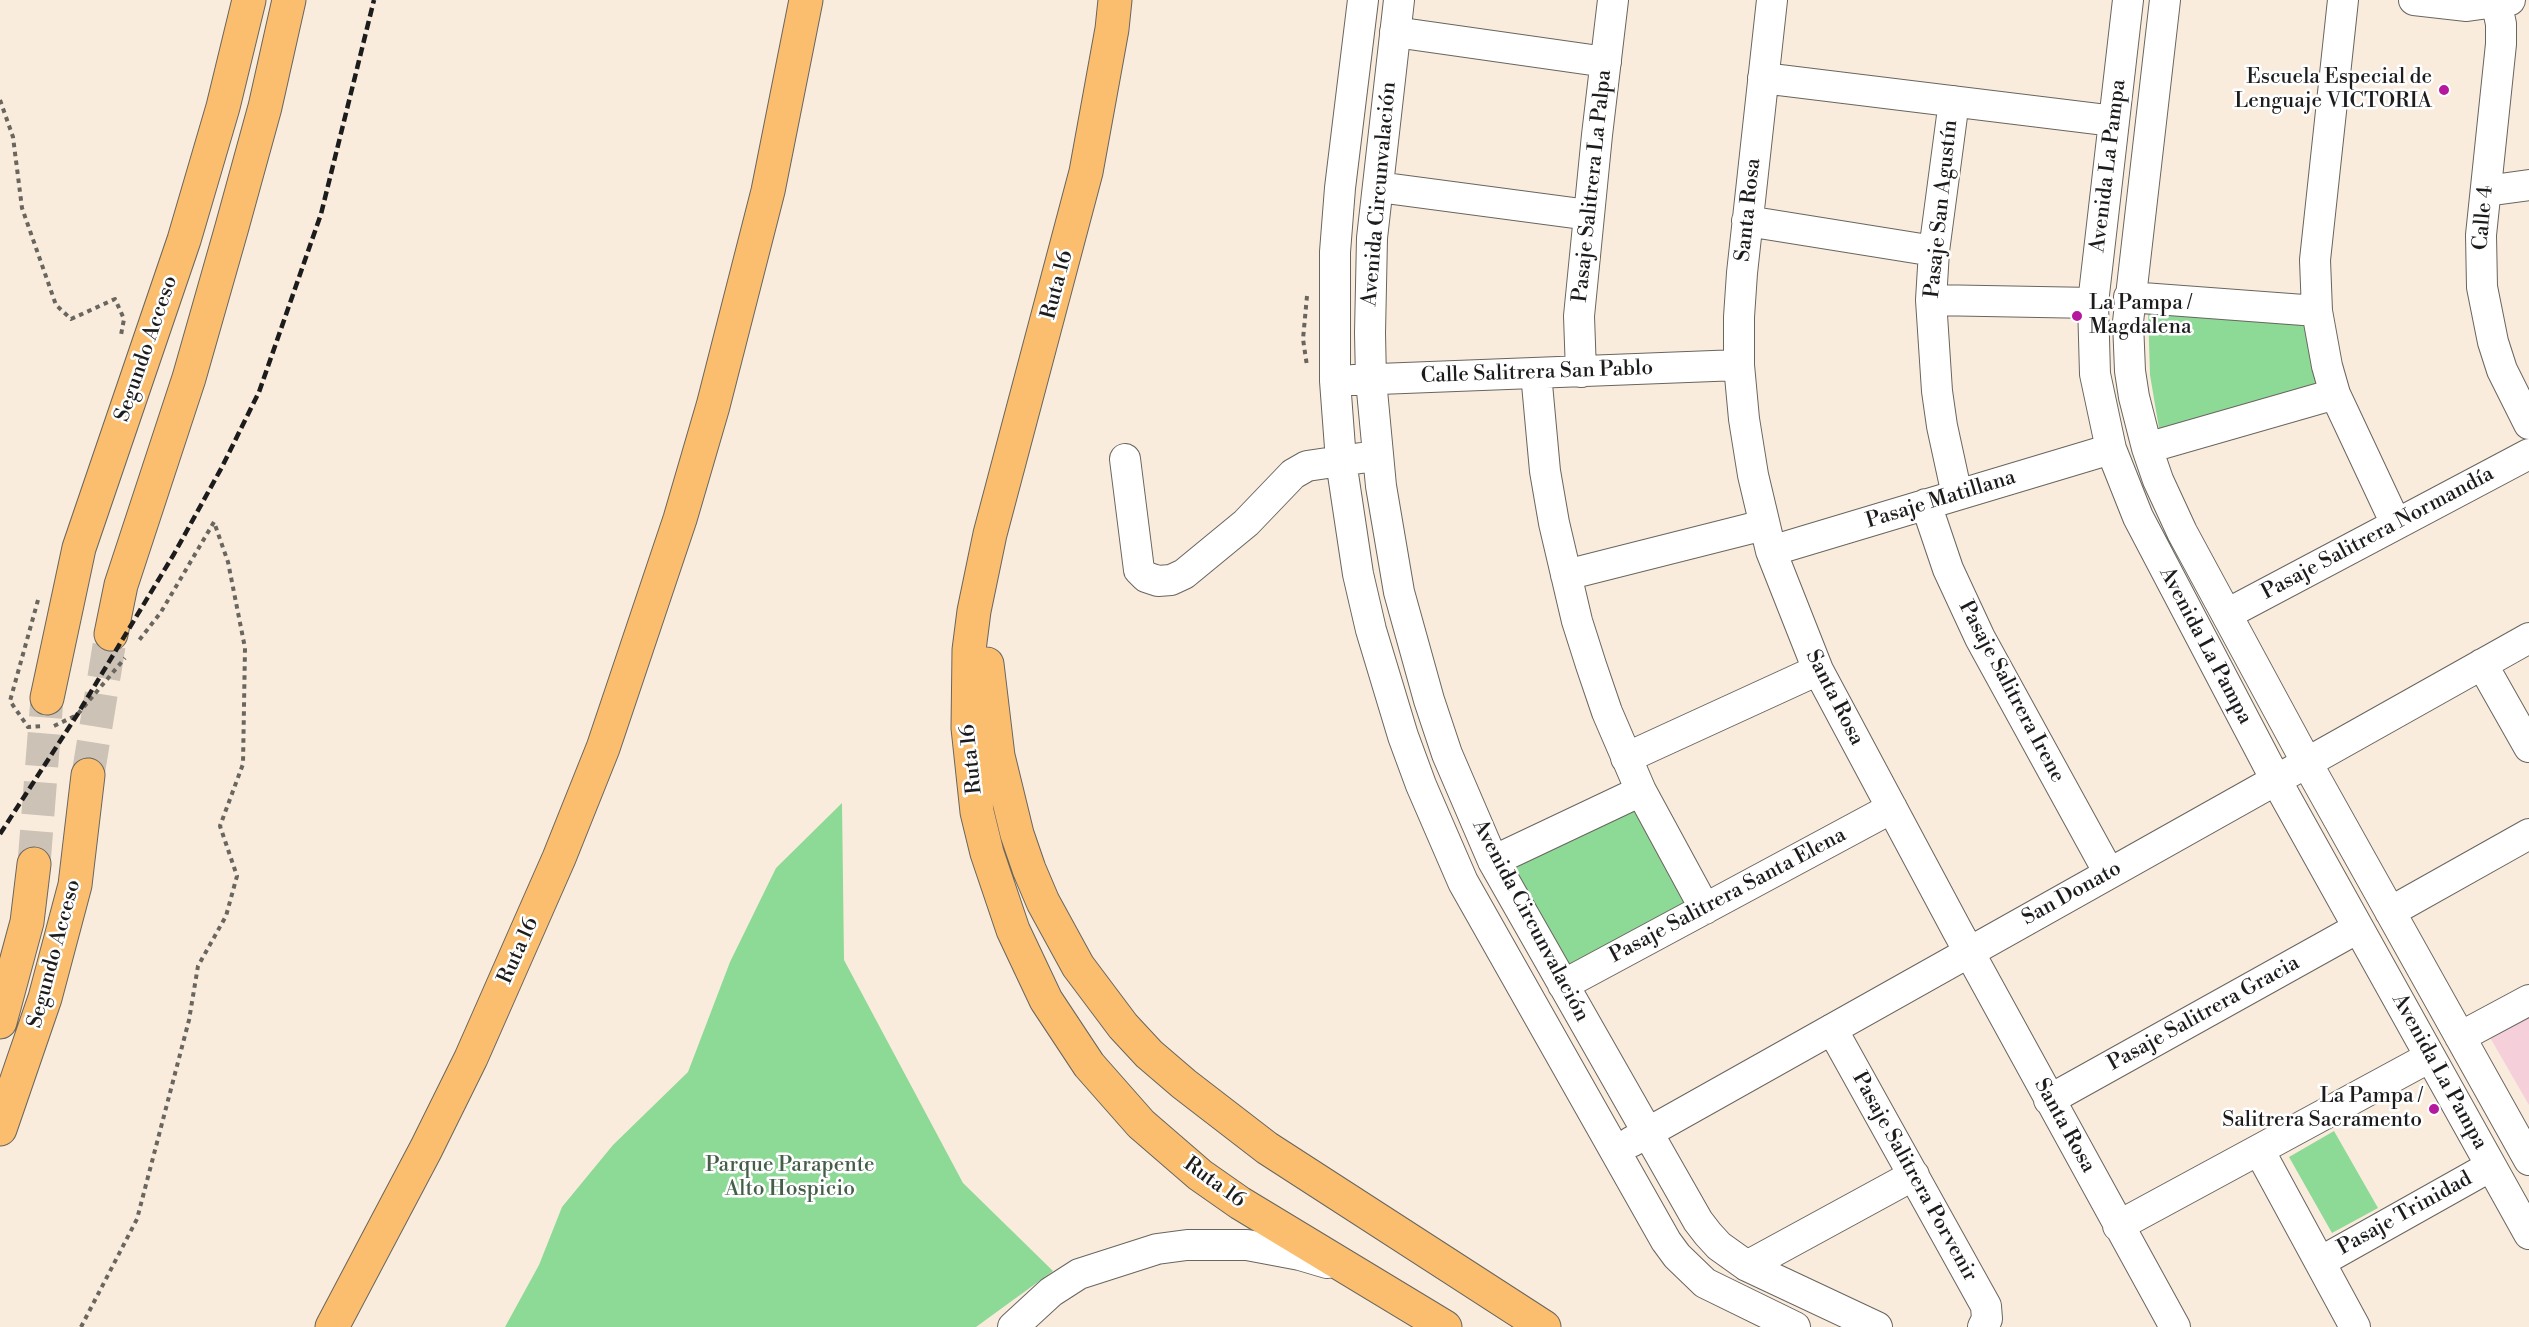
<!DOCTYPE html>
<meta charset="utf-8">
<style>
body{margin:0}
canvas{display:block;background:#f9ecdc}
</style>
<canvas width="2529" height="1327"></canvas>
<script>
const c = document.querySelector('canvas').getContext('2d');
c.lineJoin = 'round';
function paint(path, color) {
  c.fillStyle = color;
  c.fill(path, 'evenodd');
}
function shape(rows) {
  const path = new Path2D();
  for (const r of rows) {
    path.moveTo(r[0], r[1]);
    for (let i = 2; i < r.length; i += 2) path.lineTo(r[i], r[i + 1]);
  }
  return path;
}
function strokePath(path, color, width, dash) {
  c.strokeStyle = color;
  c.lineWidth = width;
  c.lineCap = dash ? 'butt' : 'round';
  c.setLineDash(dash || []);
  c.stroke(path);
}
function drawText(font, color, halo, rows, align = 'center') {
  c.font = font + ' "Libre Bodoni",serif';
  c.lineWidth = 5;
  c.setLineDash([]);
  c.textBaseline = 'middle';
  c.strokeStyle = halo;
  c.fillStyle = color;
  for (const [text, x, y, turn = 0] of rows) {
    c.save();
    c.translate(x, y);
    c.rotate((+turn || 0) * Math.PI / 180);
    c.textAlign = isNaN(turn) ? turn : align;
    if (halo) c.strokeText(text, 0, 0);
    c.fillText(text, 0, 0);
    c.restore();
  }
}
paint(shape([
 [2529,1011,2529,1105,2488,1034]
]), '#f5cfd9');
paint(shape([
 [2148,310,2304,319,2325,382,2160,434,2150,375],
 [842,803,844,960,963,1183,1053,1271,976,1327,505,1327,539,1265,562,1207,613,1145,688,1072,730,962,776,868],
 [1641,808,1690,893,1686,909,1565,968,1509,868],
 [2334,1131,2378,1208,2332,1233,2289,1157]
]), '#8dd996');
strokePath(shape([
 [88,775,111,634],
 [34,864,47,698]
]), '#cdc2b6', 33, [33, 16]);
const minor = shape([
 [1363,0,1340,188,1335,252,1335,381,1341,461,1358,574,1371,630,1403,736,1421,785,1463,882,1666,1241,1677,1256,1705,1283,1795,1327],
 [1399,0,1372,238,1370,333,1371,380,1381,486,1399,592,1429,700,1447,754,1493,861,1698,1221,1708,1234,1719,1246,1747,1266,1877,1327],
 [1772,0,1742,273,1739,317,1739,365,1744,419,1753,475,1771,551,1818,670,1957,930,2175,1327],
 [2128,0,2093,303,2095,374,2111,449,2138,517,2276,780,2529,1234],
 [2165,0,2128,322,2130,371,2134,397,2147,448,2158,480,2182,532,2307,763,2529,1160],
 [2343,0,2315,260,2317,311,2327,366,2335,394,2396,524],
 [2414,0,2467,6,2510,0],
 [2496,0,2501,24,2501,44,2481,235,2482,287,2493,342,2502,370,2529,424],
 [1395,32,1606,62],
 [1763,78,2114,121],
 [1954,101,1934,251,1931,300,1937,391,1942,426,1957,495],
 [1378,187,1589,215],
 [2486,191,2529,185],
 [1747,221,1934,251],
 [2129,297,2317,311],
 [1931,300,2093,303],
 [1581,372,1579,316,1597,135,1613,0],
 [1536,373,1545,471,1554,523,1577,621,1591,665,1607,712,1641,791,1705,909],
 [1353,380,1739,365],
 [2147,448,2335,394],
 [1125,459,1139,570,1146,577,1158,581,1171,580,1184,574,1246,523,1293,474,1307,466,1361,458],
 [1926,504,1948,569,1980,638,2109,873],
 [1771,551,2111,449],
 [1566,575,1764,525],
 [2227,614,2529,454],
 [2482,664,2529,747],
 [1626,758,1818,670],
 [1493,861,1641,791],
 [2390,912,2529,834],
 [1563,985,1892,808],
 [1832,1029,1986,1306,1987,1319,1983,1327],
 [2460,1037,2529,1000],
 [2049,1100,2358,928],
 [1631,1142,2529,638],
 [2259,1150,2355,1327],
 [2118,1226,2430,1057],
 [2320,1262,2491,1166],
 [1747,1266,1914,1175],
 [1013,1327,1051,1292,1079,1274,1157,1249,1187,1245,1247,1245,1300,1255,1327,1263]
]);
const major = shape([
 [111,634,121,585,189,378,232,227,265,107,289,0],
 [47,698,79,548,184,240,223,107,249,0],
 [0,1022,27,922,34,864],
 [0,1129,45,998,75,885,88,775]
]);
const highway = shape([
 [1115,0,1112,29,1086,172,990,534,974,611,969,650,968,728,977,812,987,853,1013,930,1046,1000,1089,1065,1141,1124,1200,1175,1240,1203,1445,1327],
 [987,664,998,756,1017,834,1029,869,1043,902,1078,966,1123,1026,1149,1054,1184,1084,1267,1148,1544,1327],
 [332,1327,426,1149,471,1058,559,858,603,748,680,519,713,406,768,191,806,0]
]);
strokePath(minor, '#69655f', 32);
strokePath(major, '#69655f', 35);
strokePath(highway, '#69655f', 35);
strokePath(shape([
 [0,100,13,137,22,208,56,305,71,319,115,299,124,319,121,335],
 [1307,296,1303,339,1307,366],
 [38,600,10,701,28,727,43,726],
 [54,726,77,715,125,658],
 [81,1327,137,1219,189,1020,198,966,226,916,237,876,220,826,243,764,245,648,228,562,214,522,161,612,137,643]
]), '#69655f', 4, [4.5, 4.5]);
strokePath(minor, '#fff', 30);
strokePath(major, '#fabe6e', 33);
strokePath(highway, '#fabe6e', 33);
strokePath(shape([
 [0,834,77,715,174,554,222,467,259,392,321,214,374,0]
]), '#1c1c1c', 4.5, [9, 4.5]);
for (const [x, y, r, color] of [
 [2444,90,6,"#b5179e"],
 [2077,316,6,"#b5179e"],
 [2434,1109,6,"#b5179e"]
]) {
  const dot = new Path2D();
  dot.arc(x, y, r, 0, 2 * Math.PI);
  c.fillStyle = color;
  c.fill(dot);
  strokePath(dot, '#fff', 2);
}
drawText('21px', '#1c1c1c', '#fff', [
 ["Escuela Especial de",2432,78],
 ["Lenguaje VICTORIA",2432,102],
 ["La Pampa /",2089,304,"left"],
 ["Magdalena",2089,328,"left"],
 ["La Pampa /",2422,1097],
 ["Salitrera Sacramento",2422,1121]
], 'right');
drawText('21px', '#1c1c1c', '#fff', [
 ["Avenida La Pampa",2109,166,-83],
 ["Pasaje Salitrera La Palpa",1593,186,-84],
 ["Avenida Circunvalación",1380,194,-85],
 ["Pasaje San Agustín",1942,209,-84],
 ["Santa Rosa",1749,210,-84],
 ["Calle 4",2484,218,-85],
 ["Ruta 16",1058,285,-75],
 ["Segundo Acceso",147,349,-71],
 ["Calle Salitrera San Pablo",1537,373,-2],
 ["Pasaje Matillana",1941,500,-17],
 ["Pasaje Salitrera Normandía",2378,534,-28],
 ["Avenida La Pampa",2205,646,62],
 ["Pasaje Salitrera Irene",2011,692,62],
 ["Santa Rosa",1834,698,63],
 ["Ruta 16",972,759,-96],
 ["San Donato",2072,894,-29],
 ["Pasaje Salitrera Santa Elena",1728,896,-28],
 ["Avenida Circunvalación",1530,921,62],
 ["Ruta 16",519,951,-66],
 ["Segundo Acceso",55,954,-75],
 ["Pasaje Salitrera Gracia",2204,1014,-29],
 ["Avenida La Pampa",2439,1072,61],
 ["Santa Rosa",2064,1126,61],
 ["Pasaje Salitrera Porvenir",1914,1177,61],
 ["Ruta 16",1214,1183,36],
 ["Pasaje Trinidad",2405,1214,-29]
]);
drawText('21px', '#445e47', '#fff', [
 ["Parque Parapente",790,1166],
 ["Alto Hospicio",790,1190]
]);
</script>
